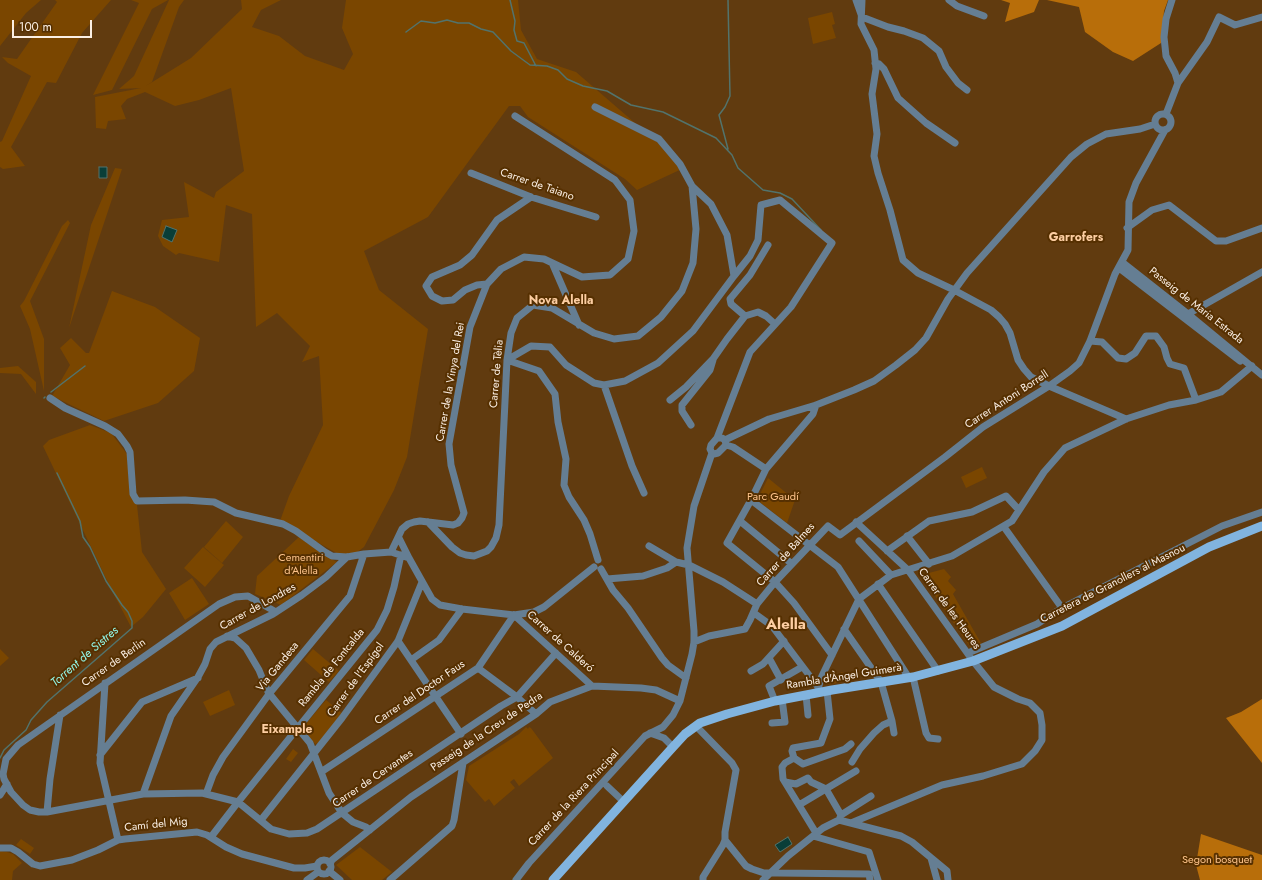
<!DOCTYPE html>
<meta charset="utf-8">
<style>
body{margin:0}
#map{position:relative;width:1262px;height:880px;overflow:hidden;background:#613b0f;font-family:Jost,sans-serif}
canvas{display:block}
.scale{position:absolute;left:12px;top:20px;width:80px;height:18px;box-sizing:border-box;border:2px solid #fbefe4;border-top:0;padding-left:5px;font-size:12px;line-height:14px;white-space:nowrap;color:#fbefe4;-webkit-text-stroke:3px #563001;paint-order:stroke}
</style>
<div id="map">
<canvas width="1262" height="880"></canvas>
<div class="scale">100 m</div>
</div>
<script>
const c = document.querySelector('canvas').getContext('2d');
c.lineJoin = 'round';
function paint(path, color) {
  c.fillStyle = color;
  c.fill(path, 'evenodd');
}
function shape(rows) {
  const path = new Path2D();
  for (const r of rows) {
    if (r.length === 3) {
      path.moveTo(r[0] + r[2], r[1]);
      path.arc(r[0], r[1], r[2], 0, 2 * Math.PI);
      continue;
    }
    path.moveTo(r[0], r[1]);
    for (let i = 2; i < r.length; i += 2) path.lineTo(r[i], r[i + 1]);
  }
  return path;
}
function strokePath(path, color, width, dash) {
  c.strokeStyle = color;
  c.lineWidth = width;
  c.lineCap = dash ? 'butt' : 'round';
  c.setLineDash(dash || []);
  c.stroke(path);
}
function drawText(font, color, halo, rows, align = 'center') {
  c.font = font + ' Jost,sans-serif';
  c.lineWidth = 4;
  c.setLineDash([]);
  c.textBaseline = 'middle';
  c.strokeStyle = halo;
  c.fillStyle = color;
  for (const [text, x, y, turn = 0] of rows) {
    c.save();
    c.translate(x, y);
    c.rotate((+turn || 0) * Math.PI / 180);
    c.textAlign = isNaN(turn) ? turn : align;
    if (halo) c.strokeText(text, 0, 0);
    c.fillText(text, 0, 0);
    c.restore();
  }
}
paint(shape([
 [0,0,41,0,26,13,0,46],
 [55,0,111,0,82,33,56,83,47,82,11,147,25,166,3,169,0,167,0,142,2,141,31,76,8,63,2,57,17,59,57,2],
 [131,0,168,0,152,9,112,90,93,95,139,3],
 [169,0,184,0,179,7,152,82,146,86,191,58,242,9,241,0,281,0,261,10,252,27,279,36,305,56,344,70,353,54,342,28,346,0,518,0,521,30,537,59,576,72,686,167,637,190,625,179,528,117,520,106,509,106,428,217,364,251,379,290,428,329,407,457,394,490,364,547,356,553,340,555,280,521,289,496,323,425,319,356,302,362,310,346,277,313,256,327,252,214,226,205,219,262,179,253,176,255,163,246,158,236,162,220,189,217,184,182,214,198,216,192,244,171,231,88,199,100,175,106,145,92,127,99,121,106,126,119,108,121,106,129,96,128,95,97,141,88,119,89,134,76],
 [832,12,835,24,832,25,836,38,813,44,808,18],
 [115,168,122,169,69,328,91,225],
 [68,220,70,223,30,301,44,339,44,391,30,329,20,306,24,301,62,226],
 [112,291,155,307,200,338,194,371,158,403,104,421,52,396,70,365,60,348,71,338,86,353,89,353],
 [18,366,36,382,36,394,21,374,0,373,0,368],
 [90,425,111,433,127,454,130,494,137,505,142,552,166,589,143,617,131,627,110,587,43,446,49,440],
 [982,467,987,478,966,488,961,477],
 [768,478,795,500,787,523,757,500],
 [226,521,243,537,222,563,204,547],
 [299,537,321,553,337,562,281,605,255,594,257,576],
 [203,547,224,565,205,587,184,568],
 [944,569,951,577,948,581,956,590,953,594,982,645,972,650,921,575],
 [192,578,209,604,185,620,169,593],
 [0,649,9,658,0,666],
 [313,649,339,671,329,682,304,660],
 [842,672,848,681,826,685,825,682],
 [229,690,235,705,210,716,203,702],
 [326,700,342,713,319,743,315,744,303,730,304,726],
 [526,727,528,729,529,727,531,728,553,758,519,786,514,779,510,782,515,788,494,806,489,799,485,802,466,780,469,766,519,734],
 [293,749,298,753,291,762,286,759],
 [21,839,34,848,30,854,16,845],
 [360,847,392,872,382,880,352,880,336,865],
 [0,851,7,852,13,854,22,863,13,871,12,880,0,880]
]), '#7a4600');
paint(shape([
 [1001,0,1039,0,1034,12,1005,22,1010,3],
 [1047,0,1168,0,1164,11,1161,43,1133,61,1113,52,1085,32,1079,7],
 [1262,699,1262,763,1226,718,1241,712],
 [1201,834,1262,855,1262,880,1200,880,1196,865]
]), '#b86e0a');
const water = shape([
 [99,167,107,167,107,178,99,178,99,167],
 [166,226,177,230,172,242,162,237,166,226],
 [788,837,792,844,780,852,775,845,788,837]
]);
paint(water, '#093e38');
strokePath(water, '#52736c', 1);
strokePath(shape([
 [510,0,515,21,514,30,517,41,524,43,536,66],
 [406,32,421,21,435,23,447,20,458,23,469,23,481,29,493,32,511,51,530,65,547,66,558,70,567,79,583,86,607,91,631,105,663,112,716,138,732,155,738,168,763,190,780,193,792,199,821,230],
 [728,149,719,115,725,107,730,96,728,0],
 [51,392,85,366],
 [44,398,45,397],
 [0,758,4,750,26,730,31,720,47,702,132,628,132,621,128,612,122,605,106,581,90,547,83,537,80,521,57,473]
]), '#52736c', 1.5);
strokePath(shape([
 [856,0,862,17,888,27,904,31,923,38,939,51,946,67,958,83,967,90],
 [862,0,861,24,874,50,876,69,872,94,877,134,874,156,878,173,890,210,903,260,918,273,954,290,991,310,999,317,1005,324,1010,333,1018,360,1024,369,1031,377,1049,386,1126,419],
 [949,0,957,6,984,16],
 [875,63,879,64,884,69,898,98,926,123,955,143],
 [1178,83,1207,42,1219,17,1235,25,1262,17],
 [1163,122,8],
 [1166,114,1178,83,1175,73,1166,56,1164,37,1166,19,1172,0],
 [471,173,531,197,596,217],
 [1127,228,1152,210,1169,205,1216,241,1226,241,1262,228],
 [1122,262,1188,314,1262,375],
 [553,265,579,325],
 [1119,268,1240,361],
 [487,284,477,285,465,290,453,300,442,301,432,296,426,286,432,277,460,265,472,255,497,220,531,197],
 [1188,314,1262,272],
 [745,316,758,312,766,316,775,324],
 [1090,341,1102,342,1118,358,1126,359,1135,353,1146,336,1156,336,1164,347,1167,358,1170,364,1184,368,1196,400],
 [604,385,632,466,644,493],
 [50,398,65,408,105,426,118,434,127,446,130,452,133,494,137,501,185,500,214,502,236,513,283,524,296,531,325,552,332,556,347,557,364,554,391,552,409,558],
 [670,400,686,387,713,359,727,339,745,316,731,304,730,299,750,275,768,245],
 [816,405,813,414,766,469,751,500,727,543,775,582,794,603,832,655],
 [691,425,682,411,682,405,710,370,713,360],
 [717,438,750,352,791,307,832,243,780,200,761,205,758,240,750,256,734,276],
 [717,438,722,438,725,440,726,445,718,453,714,454,712,453,710,449,711,445,717,438],
 [725,440,769,419,816,405,854,390,874,381,896,365,915,350,926,338,948,299,967,273,1071,157,1087,144,1106,134,1140,129,1155,124],
 [726,445,733,447,766,469],
 [751,500,838,567,909,678],
 [740,521,792,564],
 [428,522,452,547,460,553,466,555,474,556,487,551,491,547,496,538,499,525,507,360,511,333,517,318,533,305,552,308,594,333,614,339,638,336,661,317,682,291,693,263,696,229,692,186,680,164,659,139,595,107],
 [1004,527,1062,608],
 [907,536,929,564],
 [399,538,409,558,432,599,440,605,462,609,514,615,534,612,544,607,594,567],
 [859,541,891,575],
 [649,546,676,562],
 [887,551,929,521,972,512,1006,496,1019,510],
 [391,552,402,529,408,524,414,522,420,521,453,525,458,523,462,518,464,513,451,465,449,444,470,327,487,284,501,269,524,257,544,259,582,277,610,275,628,259,634,231,630,200,615,180,515,116],
 [598,560,590,534,584,520,569,497,564,485,566,459,558,422,555,394,539,371,507,360,531,346,550,347,566,365,594,383,604,385,625,381,658,363,693,331,734,276,727,235,711,204,692,186],
 [601,569,613,590,628,608,662,658,668,665,686,678],
 [607,579,643,576,667,568,676,562,689,565,723,582,757,604],
 [878,584,938,671],
 [276,612,248,596,235,597,219,604,18,745,6,759,3,774,4,779,11,792,23,805,30,810,39,812,47,812,143,794,202,793,238,802,271,829,289,834,307,833,317,829,501,706,517,697,556,653],
 [754,613,772,626,818,687],
 [514,615,592,686],
 [844,629,881,682,892,721,883,725,874,733,860,749,852,762],
 [227,636,235,638,246,648,259,670,268,692,310,743,329,793,342,813,353,822,366,827,370,830],
 [398,641,461,734],
 [694,642,709,636,745,629,750,620,757,604,775,582,828,526,840,535,945,457,983,427,1049,386,1070,371,1079,363,1090,341,1115,274,1128,250,1129,202,1136,183,1165,130],
 [968,653,1037,624,1062,608,1222,526,1262,512],
 [769,658,781,680],
 [411,660,439,640,462,609],
 [478,668,517,697,536,714],
 [751,671,763,664,784,641],
 [913,677,926,733,929,738,938,739],
 [105,683,100,763,118,840],
 [817,693,821,678,859,599,891,575,952,556,1012,521,1044,472,1065,448,1126,419,1169,405,1196,400,1221,392,1252,366],
 [806,695,808,715],
 [775,701,769,686,802,667],
 [892,721,894,733],
 [772,723,785,722,782,699],
 [696,726,732,763,736,770,725,832,725,840,723,845,703,877,703,880],
 [650,733,664,738,673,747],
 [100,755,142,702,198,678],
 [794,758,792,751,793,748,821,743,830,719,827,691],
 [321,772,478,668,514,615],
 [785,782,796,784,808,778,811,782,826,789,841,815,839,820],
 [607,786,624,802],
 [143,794,171,716,198,677,205,664,210,649,216,642,273,614,302,595,326,577,347,557],
 [206,794,213,775,223,757,269,694,350,596,364,554],
 [0,795,7,784],
 [799,805,856,771],
 [47,812,50,779,60,715],
 [841,815,871,796],
 [261,820,342,718,398,641,422,582],
 [839,820,901,836,912,842,947,871,948,880],
 [851,823,942,785,983,776,1022,764,1035,751,1042,740,1042,725,1040,713,1030,703,1018,699,994,687,973,661,908,570,856,522],
 [816,833,783,779,782,767,785,763,794,758,803,764,845,749,851,744],
 [813,836,869,852,878,880],
 [211,837,238,802,377,630,387,610,394,587,401,555],
 [725,840,746,866,752,869,764,873,777,873,869,874,870,880],
 [0,848,11,848,18,852,33,864,40,866,72,860,98,850,118,840,125,839,197,832,207,835,226,847,242,854,294,868,305,868,317,866],
 [931,858,937,880],
 [324,867,7],
 [330,864,332,860,411,797,536,714,550,702,592,686,641,688,656,690,680,701],
 [329,871,340,880],
 [307,880,318,872],
 [390,880,452,826,454,820,463,763],
 [516,880,529,863,645,736,663,727,673,715,680,701,692,654,694,642,694,631,687,548,694,506,712,453],
 [763,880,788,856,823,828,839,820]
]), '#657e93', 7);
strokePath(shape([
 [553,880,673,747,685,734,700,723,727,714,775,701,832,690,913,677,973,661,1062,626,1209,547,1262,526]
]), '#81b4df', 9);
drawText('11px', '#fbefe4', '#563001', [
 ["Carrer de Taiano",537,185,19],
 ["Passeig de Maria Estrada",1196,306,38],
 ["Carrer de Tèlia",497,374,-85],
 ["Carrer de la Vinya del Rei",451,382,-80],
 ["Carrer Antoni Borrell",1007,400,-33],
 ["Carrer de Balmes",786,555,-48],
 ["Carretera de Granollers al Masnou",1113,584,-27],
 ["Carrer de Londres",258,607,-29],
 ["Carrer de les Heures",949,609,54],
 ["Carrer de Calderó",560,642,42],
 ["Carrer de Berlin",114,663,-35],
 ["Via Gandesa",278,667,-51],
 ["Rambla de Fontcalda",332,668,-51],
 ["Rambla d'Àngel Guimerà",844,677,-9],
 ["Carrer de l'Espígol",356,680,-54],
 ["Carrer del Doctor Faus",420,693,-34],
 ["Passeig de la Creu de Pedra",487,732,-34],
 ["Carrer de Cervantes",373,779,-34],
 ["Carrer de la Riera Principal",574,798,-47],
 ["Camí del Mig",156,825,-6]
]);
drawText('11px', '#fdc38b', '#563001', [
 ["Parc Gaudí",773,497],
 ["Cementiri",301,558],
 ["d'Alella",301,571],
 ["Segon bosquet",1217,860]
]);
drawText('bold 12px', '#fdcea2', '#563001', [
 ["Garrofers",1076,238],
 ["Nova Alella",561,301],
 ["Eixample",287,730]
]);
drawText('italic 12px', '#93f9eb', '#563001', [
 ["Torrent de Sistres",85,657,-41]
]);
drawText('bold 15px', '#fdcea2', '#563001', [
 ["Alella",786,625]
]);
</script>
